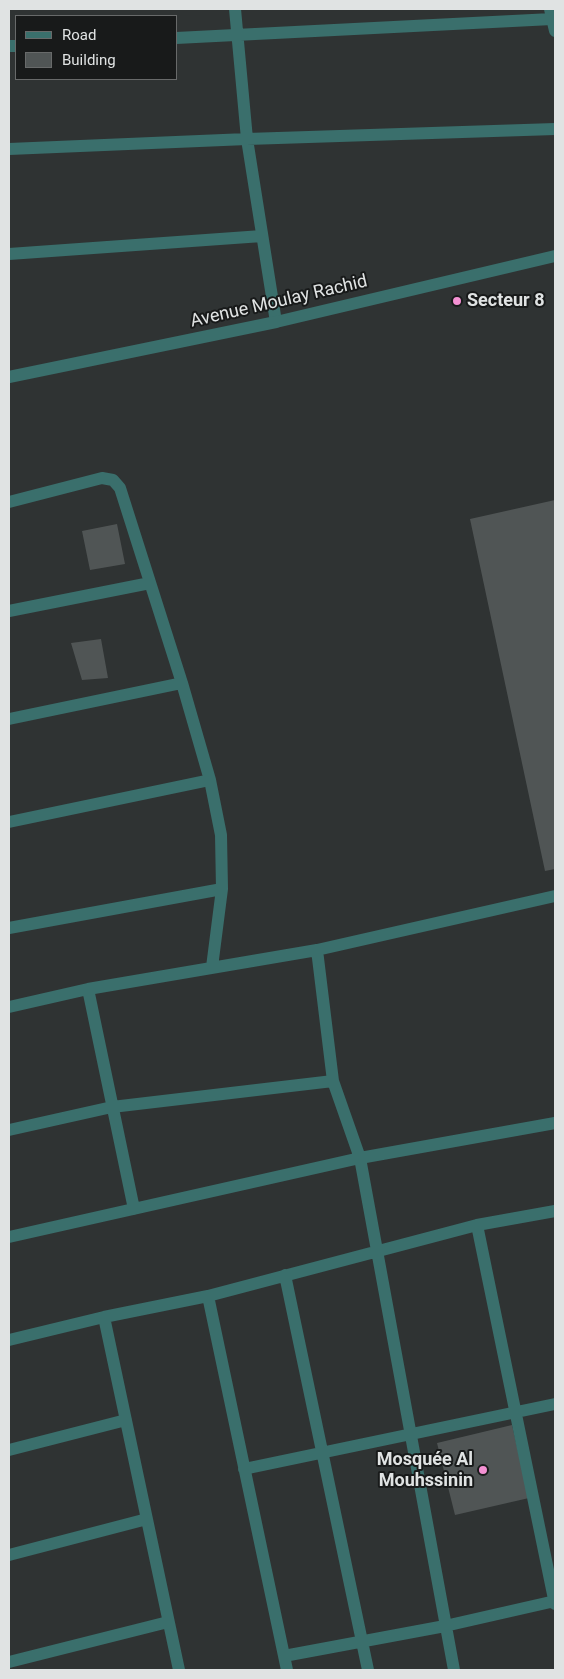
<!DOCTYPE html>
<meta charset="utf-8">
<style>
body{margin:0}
#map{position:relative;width:564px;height:1679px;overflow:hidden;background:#2f3333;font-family:Roboto,sans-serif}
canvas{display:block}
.frame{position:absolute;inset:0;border:10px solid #e0e3e3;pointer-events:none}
.legend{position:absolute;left:15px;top:15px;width:162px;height:65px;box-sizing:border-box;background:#181a1a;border:1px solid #686a6a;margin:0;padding:6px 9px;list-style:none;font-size:15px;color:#e0e3e3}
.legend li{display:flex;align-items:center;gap:10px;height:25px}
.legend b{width:25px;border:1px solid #686a6a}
</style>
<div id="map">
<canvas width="564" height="1679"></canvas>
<div class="frame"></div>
<ul class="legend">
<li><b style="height:6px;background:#3a6f6c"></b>Road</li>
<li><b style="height:14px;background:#505555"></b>Building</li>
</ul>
</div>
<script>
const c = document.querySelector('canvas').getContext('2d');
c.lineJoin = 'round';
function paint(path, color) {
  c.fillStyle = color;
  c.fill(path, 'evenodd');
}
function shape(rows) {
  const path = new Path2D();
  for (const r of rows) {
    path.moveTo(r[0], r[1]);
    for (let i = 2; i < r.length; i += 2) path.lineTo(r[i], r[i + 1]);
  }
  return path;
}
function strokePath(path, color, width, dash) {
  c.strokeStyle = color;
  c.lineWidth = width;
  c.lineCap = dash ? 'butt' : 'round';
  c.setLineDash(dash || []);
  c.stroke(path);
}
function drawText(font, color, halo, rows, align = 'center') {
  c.font = font + ' Roboto,sans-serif';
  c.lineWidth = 4;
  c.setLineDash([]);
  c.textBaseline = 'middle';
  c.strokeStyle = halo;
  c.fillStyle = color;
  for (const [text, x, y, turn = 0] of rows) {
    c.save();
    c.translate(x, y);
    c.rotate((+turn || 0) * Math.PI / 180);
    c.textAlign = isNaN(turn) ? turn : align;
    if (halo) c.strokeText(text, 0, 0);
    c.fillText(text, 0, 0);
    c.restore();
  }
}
paint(shape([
 [555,500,555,869,545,871,470,519],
 [117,524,125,564,90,570,82,531],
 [101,639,108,678,82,680,71,643],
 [512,1425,529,1498,455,1515,437,1443]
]), '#505555');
strokePath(shape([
 [235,9,247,139,276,322],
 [550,9,555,31],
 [176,38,552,19],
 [9,46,16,46],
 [9,149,247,139,555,129],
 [9,254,262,236],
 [9,502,102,478,113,480,120,488,182,683,210,780,221,835,222,889,212,967],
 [9,611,150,583],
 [9,719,182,683],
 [9,822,210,780],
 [9,928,222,889],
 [317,950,333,1081,360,1158,454,1670],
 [88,989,134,1209],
 [9,1007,88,989,317,950,555,896],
 [9,1130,112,1107,333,1081],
 [477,1225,555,1604],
 [9,1237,360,1158,555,1123],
 [285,1275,368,1670],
 [208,1296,287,1670],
 [104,1317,179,1670],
 [9,1340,104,1317,208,1296,477,1225,555,1211],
 [9,1450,126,1420],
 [244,1469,555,1404],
 [9,1555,147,1519],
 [284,1656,445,1626,555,1601],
 [9,1662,168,1622]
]), '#3a6f6c', 12);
strokePath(shape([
 [9,377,276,322,555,256]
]), '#3a6f6c', 12);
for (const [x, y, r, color] of [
 [457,301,5,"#f491d3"],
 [483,1470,5,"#f491d3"]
]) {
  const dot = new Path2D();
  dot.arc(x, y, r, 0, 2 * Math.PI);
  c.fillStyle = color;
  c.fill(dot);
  strokePath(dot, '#181a1a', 2);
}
drawText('bold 18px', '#e0e3e3', '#181a1a', [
 ["Secteur 8",467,301],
 ["Mosquée Al",473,1460,"right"],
 ["Mouhssinin",473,1481,"right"]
], 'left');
drawText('18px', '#e0e3e3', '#181a1a', [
 ["Avenue Moulay Rachid",279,302,-13]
]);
</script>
